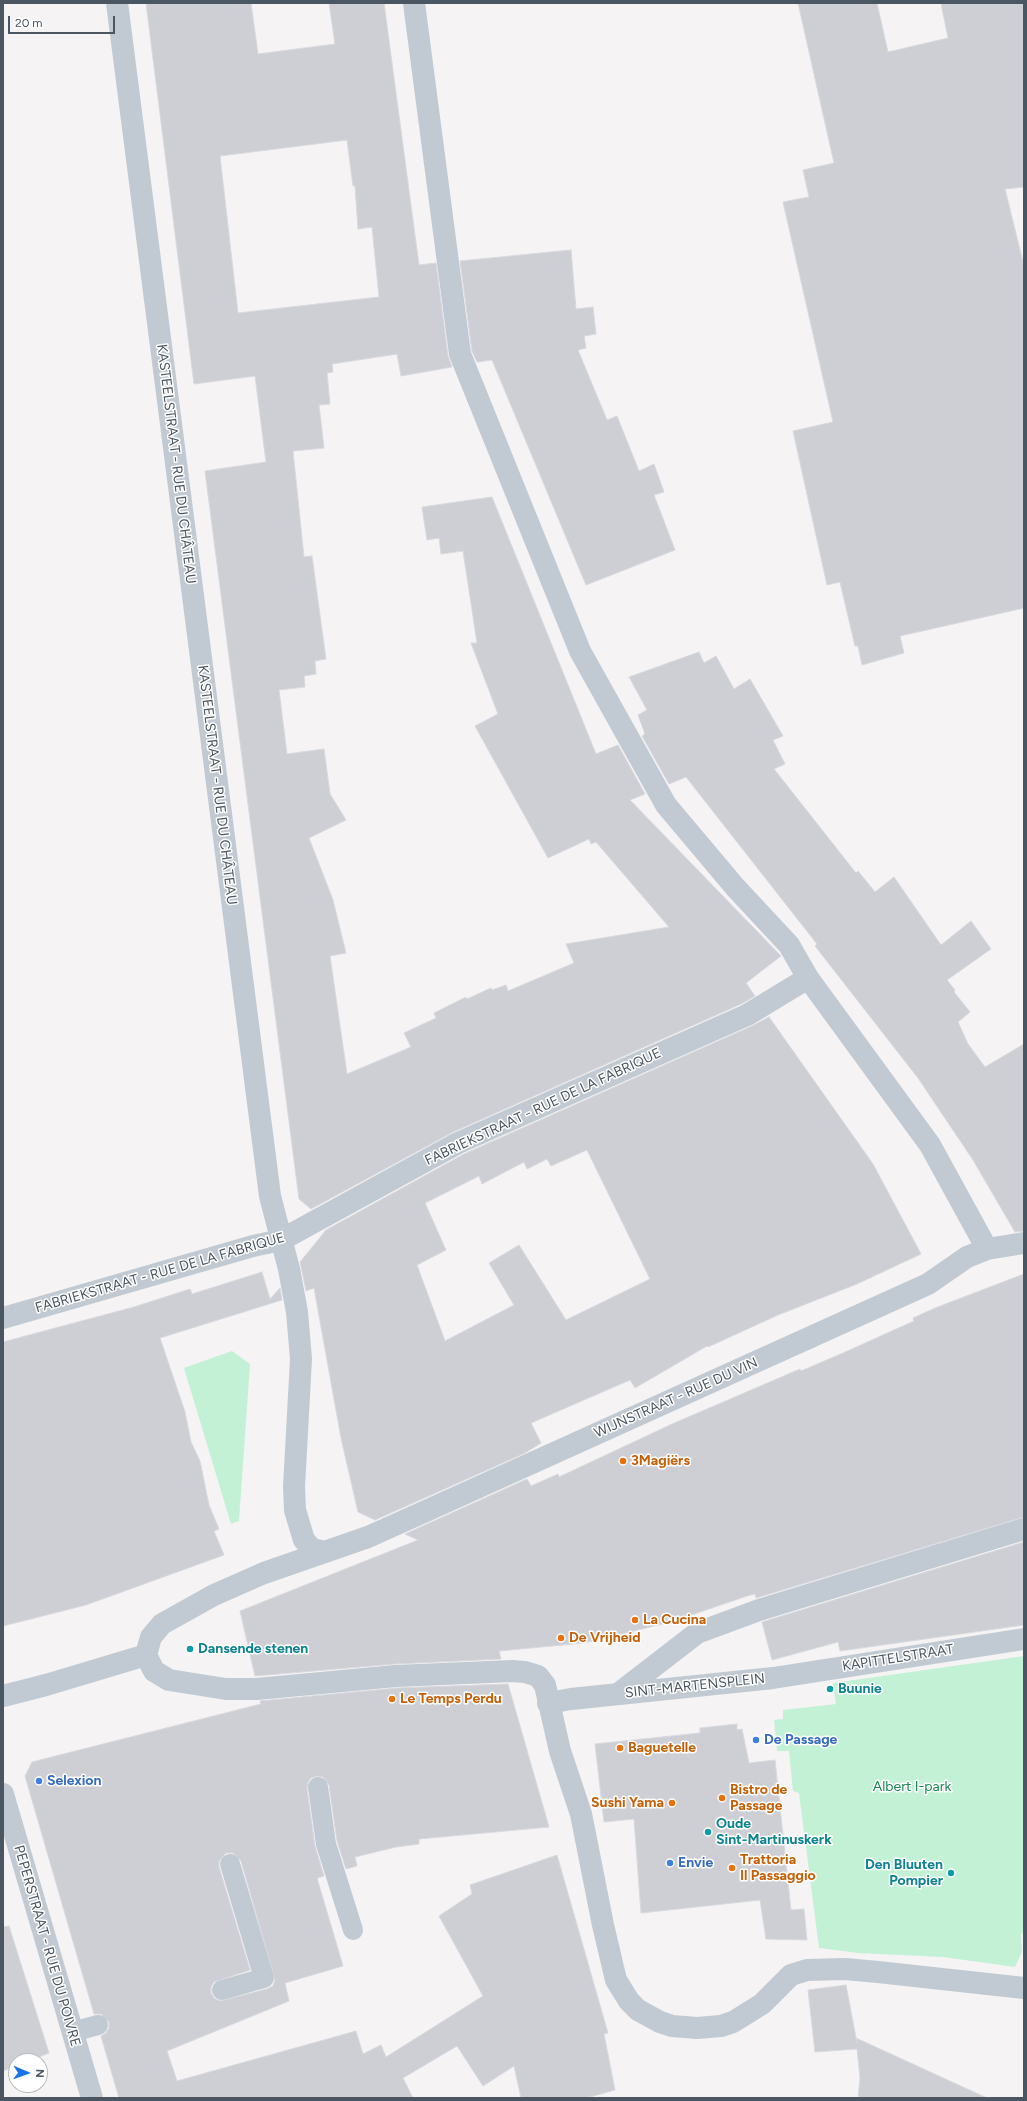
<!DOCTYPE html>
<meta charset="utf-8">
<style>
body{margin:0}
#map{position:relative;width:1027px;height:2101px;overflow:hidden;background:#f5f3f3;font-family:Figtree,sans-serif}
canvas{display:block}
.frame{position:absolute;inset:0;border:4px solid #4a5661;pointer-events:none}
.north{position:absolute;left:8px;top:2053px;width:40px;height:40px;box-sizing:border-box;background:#fff;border:1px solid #b7bbc0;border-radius:50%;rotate:92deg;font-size:11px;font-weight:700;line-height:16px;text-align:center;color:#4a5661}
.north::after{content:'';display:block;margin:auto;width:14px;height:18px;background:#1a73e8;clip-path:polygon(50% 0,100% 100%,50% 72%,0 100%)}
.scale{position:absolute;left:8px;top:16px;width:107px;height:18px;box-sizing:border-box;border:2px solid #4a5661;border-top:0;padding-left:5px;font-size:12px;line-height:14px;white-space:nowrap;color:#4a5661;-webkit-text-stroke:3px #fff;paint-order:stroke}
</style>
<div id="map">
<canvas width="1027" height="2101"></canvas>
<div class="frame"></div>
<div class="north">N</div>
<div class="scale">20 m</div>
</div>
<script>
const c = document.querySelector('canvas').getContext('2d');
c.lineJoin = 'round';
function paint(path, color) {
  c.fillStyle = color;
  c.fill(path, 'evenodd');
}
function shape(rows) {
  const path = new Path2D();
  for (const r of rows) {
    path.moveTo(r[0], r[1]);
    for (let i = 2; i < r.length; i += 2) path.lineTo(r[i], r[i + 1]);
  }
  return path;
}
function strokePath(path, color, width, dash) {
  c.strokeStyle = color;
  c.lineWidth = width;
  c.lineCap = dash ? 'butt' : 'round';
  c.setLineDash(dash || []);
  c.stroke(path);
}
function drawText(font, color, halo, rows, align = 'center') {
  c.font = font + ' Figtree,sans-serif';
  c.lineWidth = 3;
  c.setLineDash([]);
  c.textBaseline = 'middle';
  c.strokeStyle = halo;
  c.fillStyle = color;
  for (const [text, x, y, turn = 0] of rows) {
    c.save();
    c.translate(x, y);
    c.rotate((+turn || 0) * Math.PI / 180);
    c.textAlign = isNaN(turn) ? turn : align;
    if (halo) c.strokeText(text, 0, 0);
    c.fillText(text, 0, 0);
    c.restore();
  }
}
paint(shape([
 [232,1351,250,1364,239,1521,231,1524,184,1368],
 [1024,1656,1024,1931,1021,1935,1022,1952,1015,1967,943,1957,858,1953,819,1948,799,1793,793,1791,789,1751,777,1751,774,1720,783,1719,783,1710,836,1704,833,1683]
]), '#c3f1d5');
const building = shape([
 [146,3,251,3,258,54,335,44,329,3,384,3,419,265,436,263,448,356,452,367,401,376,397,354,332,364,333,372,327,373,330,404,319,405,324,448,293,451,304,557,312,556,326,659,315,661,316,674,304,676,305,687,279,690,287,754,324,749,330,794,346,820,309,838,333,900,346,953,330,956,347,1074,411,1047,404,1033,436,1018,434,1013,466,997,467,999,491,988,492,990,506,985,508,991,574,963,566,944,669,927,596,842,591,844,589,839,548,858,475,726,498,714,471,643,477,643,463,551,441,554,439,538,427,540,422,507,492,497,596,754,618,745,645,794,630,800,781,956,746,983,755,996,741,1004,453,1132,311,1209,299,1199,205,471,266,462,255,376,194,384,146,3],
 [347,140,353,186,355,186,358,229,372,227,379,297,238,313,220,156,347,140],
 [798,3,877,3,888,52,948,38,941,3,1024,3,1024,187,1005,189,1024,266,1024,608,900,636,904,653,862,665,858,646,855,646,840,582,827,585,793,431,833,422,783,202,809,197,803,170,834,163,798,3],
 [571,250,576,309,593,307,596,334,584,336,586,348,578,350,607,420,617,416,639,471,654,464,664,492,654,495,675,550,586,585,492,360,477,362,472,351,460,261,571,250],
 [699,652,704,663,716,656,734,689,750,679,783,736,773,740,785,764,774,769,856,873,858,871,875,892,894,877,941,945,971,921,991,949,947,980,955,990,954,992,970,1012,958,1022,968,1044,985,1067,1024,1044,1024,1231,1015,1232,973,1160,918,1078,815,946,817,944,686,777,669,784,642,736,645,734,638,715,647,710,629,677,699,652],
 [769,1017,873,1164,921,1254,857,1284,778,1315,708,1347,707,1346,635,1388,630,1380,531,1423,541,1443,525,1453,375,1520,358,1512,341,1438,314,1288,306,1291,300,1262,326,1230,464,1154,752,1026,769,1017],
 [587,1150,650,1279,566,1320,519,1245,489,1263,514,1305,445,1341,417,1265,446,1250,425,1203,479,1176,482,1184,524,1162,527,1169,547,1159,551,1166,587,1150],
 [262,1272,270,1299,280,1288,282,1300,160,1338,185,1412,191,1442,200,1461,209,1505,219,1529,214,1531,224,1555,86,1605,3,1626,3,1342,134,1307,190,1289,192,1294,262,1272],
 [1024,1274,1024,1517,756,1598,755,1594,747,1596,671,1622,584,1643,499,1651,501,1659,395,1664,255,1676,240,1611,418,1540,405,1534,527,1479,531,1486,558,1474,559,1477,672,1424,800,1369,801,1371,843,1353,914,1321,913,1318,935,1308,1024,1274],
 [1024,1542,1024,1625,840,1651,838,1642,772,1660,762,1622,1024,1542],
 [508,1684,549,1827,419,1839,419,1844,396,1847,355,1857,357,1866,346,1869,337,1841,329,1785,323,1777,317,1776,311,1778,308,1782,307,1789,315,1846,324,1876,317,1878,343,1966,285,1983,289,2001,167,2051,177,2081,356,2031,363,2054,381,2045,386,2057,483,1996,439,1916,472,1894,470,1885,557,1855,608,2033,604,2034,615,2090,586,2098,521,2098,514,2066,483,2086,457,2046,403,2078,413,2098,119,2098,101,2036,106,2033,109,2028,109,2022,101,2014,94,2014,25,1776,32,1762,261,1704,260,1701,397,1688,508,1684],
 [226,1853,233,1853,241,1861,275,1980,273,1986,267,1989,220,2001,214,1998,211,1993,211,1987,214,1982,250,1970,219,1867,219,1861,226,1853],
 [737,1724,737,1730,742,1729,749,1763,775,1760,791,1910,804,1909,807,1940,766,1939,760,1900,641,1913,634,1819,604,1822,595,1744,700,1733,700,1728,737,1724],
 [9,1926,49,2053,29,2061,16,2061,16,2066,3,2071,3,1927,9,1926],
 [846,1985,857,2043,856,2038,987,2098,858,2098,860,2078,857,2049,815,2052,808,1990,846,1985]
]);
paint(building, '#cdcfd5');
strokePath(building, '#d7d9de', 1);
strokePath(shape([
 [318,1787,326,1844,353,1930],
 [222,1990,264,1978,230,1864],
 [72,2032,98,2025]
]), '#c1cad2', 20);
strokePath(shape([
 [618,1694,697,1633,759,1610,1024,1529],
 [548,1703,571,1699,773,1678,1024,1639]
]), '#c1cad2', 22);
strokePath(shape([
 [117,3,270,1196,289,1269,297,1312,301,1359,294,1487,295,1510,304,1540,312,1549,325,1552],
 [414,3,460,354,580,651,666,805,735,887,789,945,808,978,930,1145,987,1249],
 [1024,1243,987,1249,967,1257,928,1284,417,1515,368,1537,264,1573,214,1595,162,1624,151,1637,146,1655,154,1671,169,1680,226,1689,257,1689,396,1676,512,1671,525,1672,538,1676,545,1685,560,1751,581,1814,603,1925,616,1980,629,2001,638,2010,660,2022,672,2026,697,2028,721,2026,733,2022,762,2004,791,1975,807,1970,845,1969,878,1972,1024,1988],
 [3,1318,253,1246,281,1240,458,1143,747,1015,808,978],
 [3,1696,46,1685,146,1655],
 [3,1794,92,2098]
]), '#c1cad2', 22);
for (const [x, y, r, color] of [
 [623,1461,4,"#e8710a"],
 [635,1620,4,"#e8710a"],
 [561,1638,4,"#e8710a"],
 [190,1649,4,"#0f9aa8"],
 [830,1689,4,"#0f9aa8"],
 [392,1699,4,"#e8710a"],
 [756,1740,4,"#3f7fe0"],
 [620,1748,4,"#e8710a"],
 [39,1781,4,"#3f7fe0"],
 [722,1798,4,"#e8710a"],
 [672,1803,4,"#e8710a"],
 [708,1832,4,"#0f9aa8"],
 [670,1863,4,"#3f7fe0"],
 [732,1868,4,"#e8710a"],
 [951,1873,4,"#0f9aa8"]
]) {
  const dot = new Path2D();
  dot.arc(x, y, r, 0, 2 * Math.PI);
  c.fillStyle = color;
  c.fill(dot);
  strokePath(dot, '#fff', 1.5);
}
drawText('14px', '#4a5661', '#fff', [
 ["KASTEELSTRAAT - RUE DU CHÂTEAU",176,464,83],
 ["KASTEELSTRAAT - RUE DU CHÂTEAU",217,785,83],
 ["FABRIEKSTRAAT - RUE DE LA FABRIQUE",543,1107,-25],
 ["FABRIEKSTRAAT - RUE DE LA FABRIQUE",160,1273,-16],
 ["WIJNSTRAAT - RUE DU VIN",676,1398,-24],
 ["KAPITTELSTRAAT",898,1658,-9],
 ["SINT-MARTENSPLEIN",695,1686,-6],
 ["PEPERSTRAAT - RUE DU POIVRE",47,1946,74]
]);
drawText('bold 14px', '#c56008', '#fff', [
 ["3Magiërs",631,1461],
 ["La Cucina",643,1620],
 ["De Vrijheid",569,1638],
 ["Le Temps Perdu",400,1699],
 ["Baguetelle",628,1748],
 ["Bistro de",730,1790],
 ["Passage",730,1806],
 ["Sushi Yama",664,1803,"right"],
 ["Trattoria",740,1860],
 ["Il Passaggio",740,1876]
], 'left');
drawText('bold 14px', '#0d838f', '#fff', [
 ["Dansende stenen",198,1649],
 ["Buunie",838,1689],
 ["Oude",716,1824],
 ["Sint-Martinuskerk",716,1840],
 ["Den Bluuten",943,1865,"right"],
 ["Pompier",943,1881,"right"]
], 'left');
drawText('bold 14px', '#366cbe', '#fff', [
 ["De Passage",764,1740],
 ["Selexion",47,1781],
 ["Envie",678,1863]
], 'left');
drawText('14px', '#17864f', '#fff', [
 ["Albert I-park",912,1787]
]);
</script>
